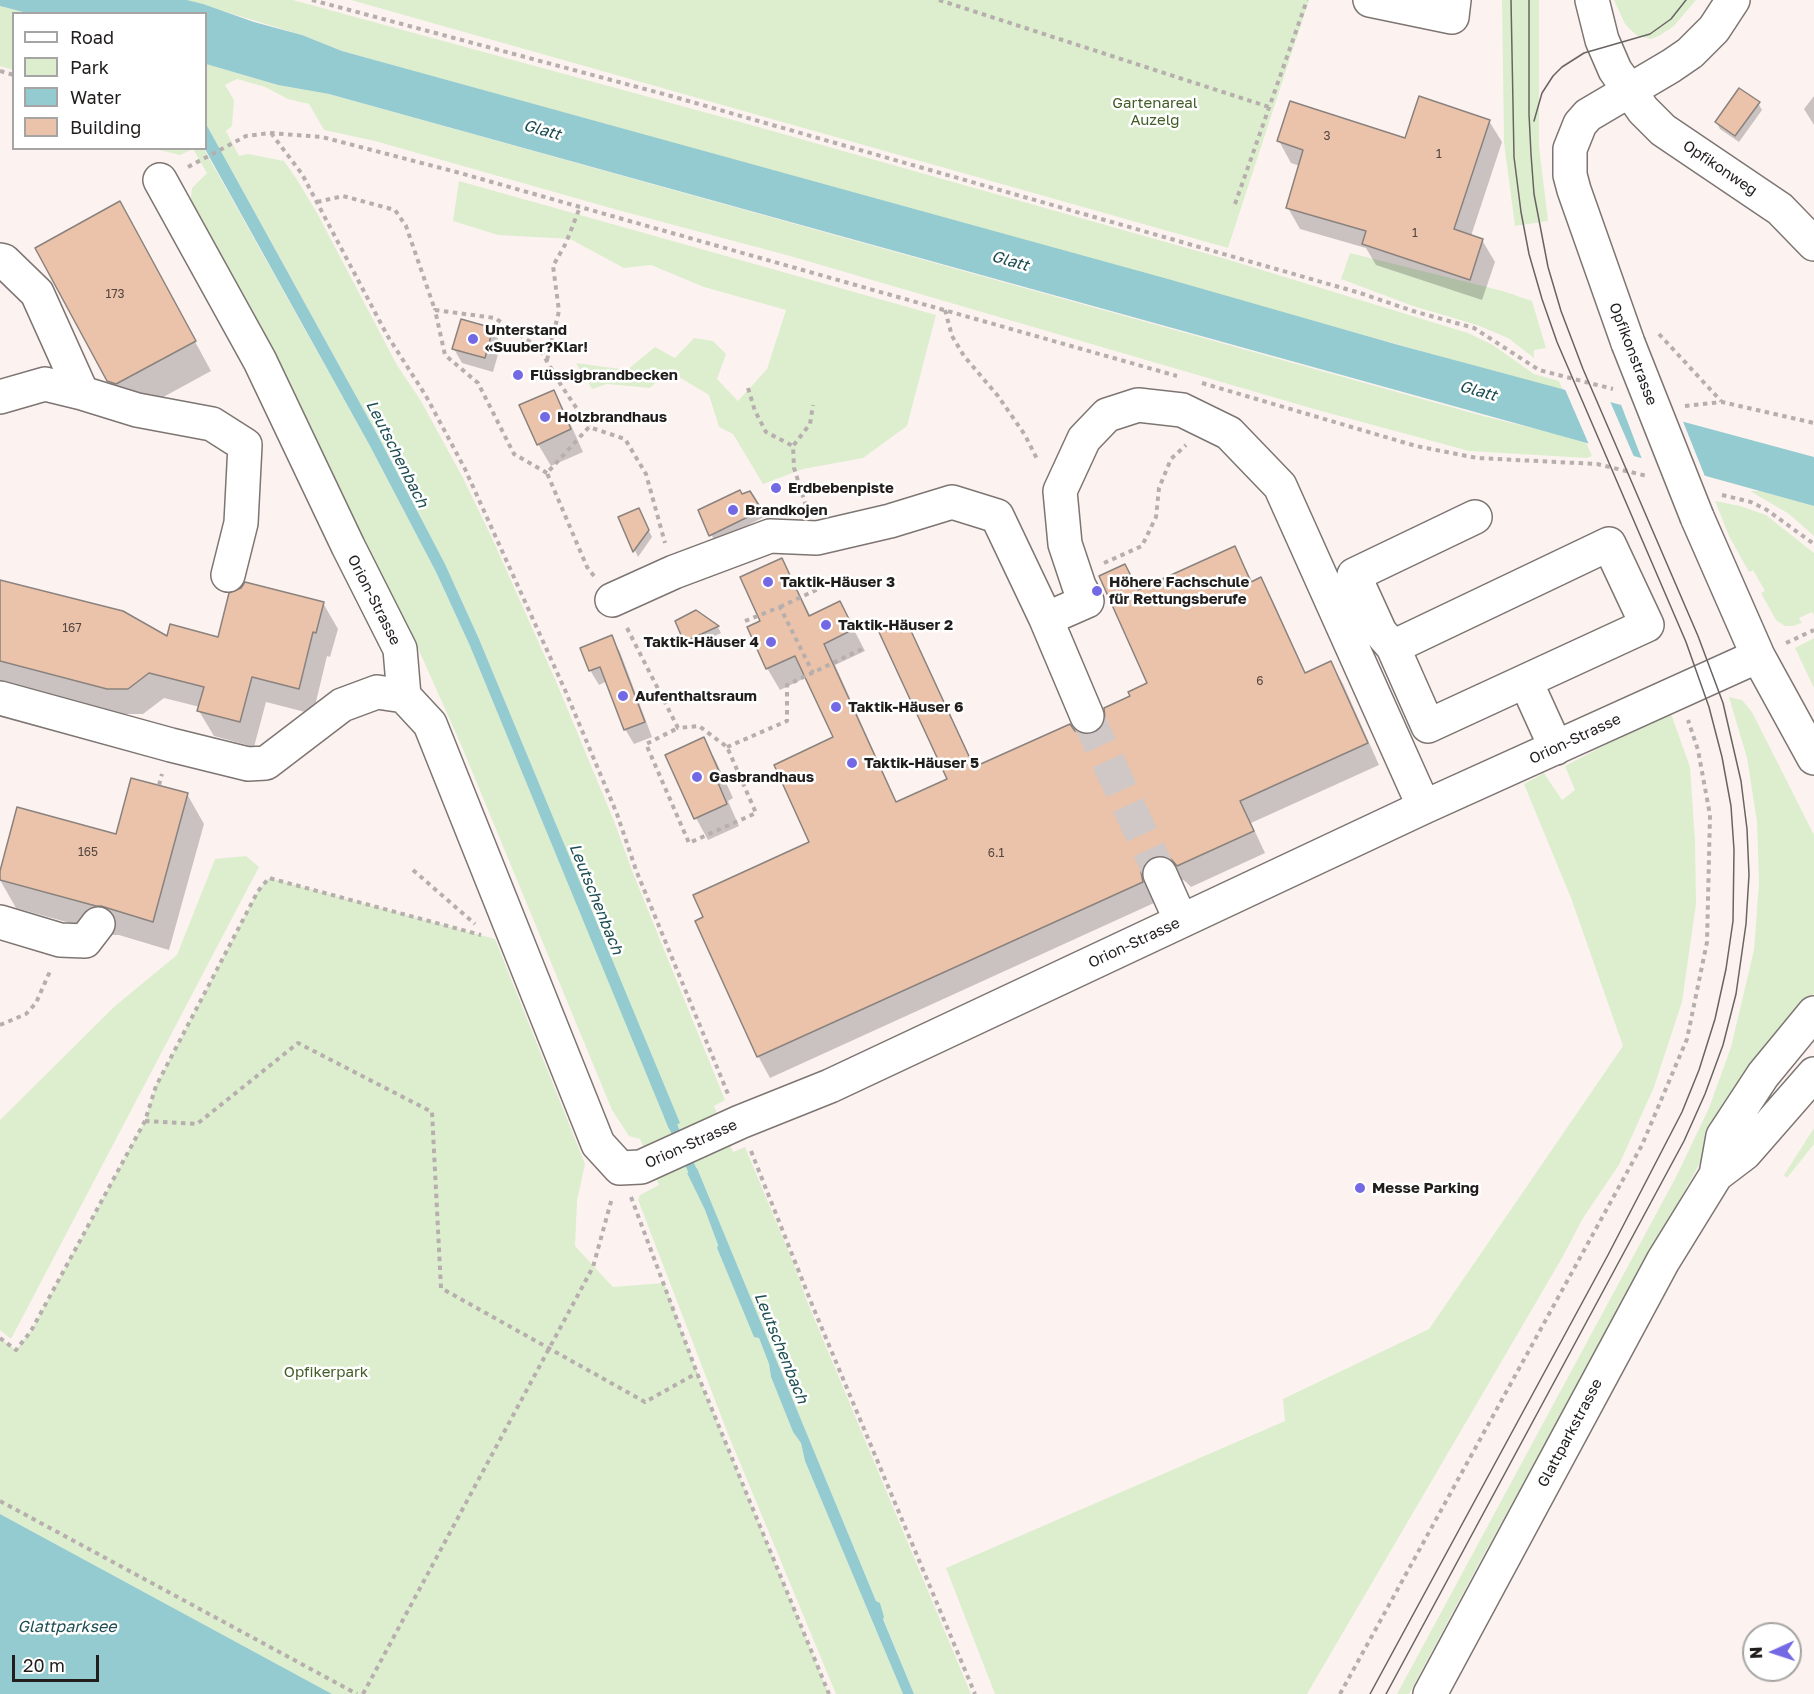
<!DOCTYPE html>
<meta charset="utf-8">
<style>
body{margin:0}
#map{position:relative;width:1814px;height:1694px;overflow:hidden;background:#fcf3f0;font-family:"Golos Text",sans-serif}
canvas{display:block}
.legend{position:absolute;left:12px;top:12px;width:195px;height:138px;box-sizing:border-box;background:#fff;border:2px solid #a6a5a4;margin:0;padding:8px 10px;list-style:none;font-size:18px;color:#201d1c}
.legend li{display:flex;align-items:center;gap:12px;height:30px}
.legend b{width:30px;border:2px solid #a6a5a4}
.north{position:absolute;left:1742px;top:1622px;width:60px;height:60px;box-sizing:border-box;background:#fff;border:2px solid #a6a5a4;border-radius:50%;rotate:267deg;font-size:16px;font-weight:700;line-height:24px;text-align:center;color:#201d1c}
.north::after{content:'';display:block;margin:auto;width:21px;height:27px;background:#7469e4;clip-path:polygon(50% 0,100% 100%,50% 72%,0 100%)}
.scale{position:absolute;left:12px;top:1655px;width:87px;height:27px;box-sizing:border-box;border:3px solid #201d1c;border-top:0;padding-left:8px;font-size:18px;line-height:21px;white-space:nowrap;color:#201d1c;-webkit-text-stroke:4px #fff;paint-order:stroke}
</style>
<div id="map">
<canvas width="1814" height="1694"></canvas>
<ul class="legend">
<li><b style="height:8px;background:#fff"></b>Road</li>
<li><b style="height:16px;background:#ddeecf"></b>Park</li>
<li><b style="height:16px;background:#94cbd0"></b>Water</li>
<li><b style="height:16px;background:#ebc3aa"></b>Building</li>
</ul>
<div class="north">N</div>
<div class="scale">20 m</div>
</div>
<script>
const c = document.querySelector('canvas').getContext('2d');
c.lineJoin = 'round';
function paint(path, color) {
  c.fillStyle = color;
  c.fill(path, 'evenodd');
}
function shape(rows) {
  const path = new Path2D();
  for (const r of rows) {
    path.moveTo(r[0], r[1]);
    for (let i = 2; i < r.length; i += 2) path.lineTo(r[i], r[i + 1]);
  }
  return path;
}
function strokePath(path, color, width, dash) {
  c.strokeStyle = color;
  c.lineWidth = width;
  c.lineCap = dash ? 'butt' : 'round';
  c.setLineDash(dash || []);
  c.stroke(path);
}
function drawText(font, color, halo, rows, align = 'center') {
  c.font = font + ' "Golos Text",sans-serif';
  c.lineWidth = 5;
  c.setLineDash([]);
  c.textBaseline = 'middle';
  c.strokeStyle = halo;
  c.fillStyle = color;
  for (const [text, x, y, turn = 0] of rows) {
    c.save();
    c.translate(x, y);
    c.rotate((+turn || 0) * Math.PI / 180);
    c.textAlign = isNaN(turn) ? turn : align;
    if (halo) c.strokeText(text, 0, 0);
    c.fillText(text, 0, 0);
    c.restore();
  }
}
paint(shape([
 [187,0,293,0,737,121,1226,259,1468,333,1493,345,1534,374,1559,381,1592,456,1587,458,1469,451,1314,409,790,256,614,209,375,141,324,130,309,104,288,99,265,87,237,79,225,85,234,100,232,126,226,131,239,156,248,154,284,161,296,178,317,213,397,365,421,401,463,478,492,538,555,679,614,821,633,873,725,1100,714,1106,733,1152,745,1147,793,1262,807,1301,971,1694,914,1694,883,1618,880,1603,876,1601,697,1168,687,1173,705,1210,718,1245,717,1248,754,1336,759,1338,769,1364,771,1377,793,1432,801,1443,805,1461,903,1694,836,1694,728,1434,640,1205,638,1200,640,1195,659,1185,640,1139,629,1136,612,1110,462,747,409,628,287,398,188,220,192,188,207,173,193,149,180,155,156,149,204,149,370,446,436,572,470,646,669,1128,679,1123,479,639,445,564,377,434,206,124,206,64,278,85,329,94,1483,416,1565,436,1540,384,342,51,302,35],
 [351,0,1309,0,1228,248],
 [1502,0,1539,0,1539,146,1548,221,1515,226,1504,143],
 [1614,0,1696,0,1674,26,1659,36,1651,39,1638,36,1634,33,1625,24],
 [0,6,27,13,14,14,13,70,0,66],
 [459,181,936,315,907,426,863,458,803,469,763,484,733,434,719,427,709,395,674,374,664,375,650,388,607,384,592,389,576,363,627,370,655,347,675,358,694,338,713,341,726,354,717,379,738,401,767,369,786,310,704,287,651,265,624,268,570,239,498,235,453,221],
 [1350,253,1503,291,1532,301,1546,348,1534,350,1534,358,1508,338,1477,325,1413,306,1341,279],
 [1750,491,1761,491,1814,506,1814,536,1789,514],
 [1715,501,1740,506,1766,515,1814,553,1814,615,1812,612,1799,618,1802,623,1793,626,1785,626,1776,620,1761,593,1765,591,1753,570,1749,572,1729,536],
 [1814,638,1814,688,1795,648],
 [1729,697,1742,700,1752,712,1814,835,1814,993,1747,1078,1483,1556,1409,1694,1397,1694,1676,1177,1709,1108,1731,1047,1754,950,1759,882,1757,822,1747,758],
 [1670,711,1690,767,1695,841,1696,904,1682,1002,1654,1087,1619,1165,1583,1218,1562,1258,1307,1694,995,1694,946,1568,1285,1421,1283,1399,1429,1329,1623,1046,1571,898,1524,784,1544,773,1562,800,1575,790,1565,766],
 [246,856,259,867,11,1339,0,1330,0,1120,115,1006,177,955,215,859],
 [269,878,495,939,585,1164,577,1201,575,1246,613,1287,664,1283,697,1373,829,1694,332,1694,0,1514,0,1338,16,1350,31,1331,145,1121,156,1086,258,891],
 [1814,1128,1814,1144,1787,1178,1784,1175]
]), '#ddeecf');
paint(shape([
 [0,0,187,0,203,4,254,22,302,35,342,51,1168,279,1395,344,1814,457,1814,506,329,94,278,85,206,64,206,14,27,13,0,6],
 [206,124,377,434,445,564,479,639,680,1123,669,1129,470,646,436,572,370,446,205,149],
 [697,1168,876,1601,880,1603,884,1617,883,1619,914,1694,903,1694,805,1461,801,1443,793,1432,771,1377,769,1364,759,1338,754,1337,717,1248,718,1245,705,1210,687,1173],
 [0,1514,332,1694,0,1694]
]), '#94cbd0');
paint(shape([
 [1564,387,1609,399,1635,459,1590,447],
 [1620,402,1682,419,1706,479,1643,462]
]), '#fcf3f0');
paint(shape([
 [1814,96,1814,125,1804,109],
 [1758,103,1762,110,1739,142,1720,129,1716,122],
 [1489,121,1502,142,1471,236,1482,240,1495,262,1482,300,1376,265,1366,248,1300,229,1288,208,1300,166,1291,163,1279,141,1406,140],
 [136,233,211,371,134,413,126,411,109,380],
 [492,329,501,344,493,372,462,363,454,349],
 [554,392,566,414,583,452,551,466,538,444],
 [749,493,764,517,715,542,700,511],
 [642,517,652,537,638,557,620,518],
 [1235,548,1253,583,1261,579,1273,601,1306,674,1331,663,1343,684,1379,765,1251,823,1265,853,1191,887,1185,881,1176,877,1153,894,1154,903,770,1078,758,1056,835,738,807,677,780,690,767,668,749,628,762,622,782,559,811,617,840,603,865,651,835,665,897,803,949,780,904,620,916,641,975,768,1074,732,1084,736,1095,734,1132,697,1149,684,1125,566,1139,591],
 [0,582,168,638,219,638,323,603,338,629,330,657,327,656,313,714,266,702,254,747,214,736,199,711,200,707,164,698,143,714,123,714,0,681],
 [696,612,718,627,721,633,689,648,685,641],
 [611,637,620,652,652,737,634,744,625,729,607,681,599,685,590,670],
 [703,739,716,761,733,798,728,801,739,826,708,840,696,818],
 [187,794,204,824,169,950,119,935,113,935,16,908,0,880,0,876,117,836]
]), '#0003');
strokePath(shape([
 [669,1117,697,1181]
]), '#94cbd0', 9);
const building = shape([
 [1739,88,1760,102,1735,136,1715,122,1739,88],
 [1419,96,1490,120,1454,229,1483,239,1470,280,1362,244,1366,231,1286,208,1303,150,1277,141,1290,101,1405,138,1419,96],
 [120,201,196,341,116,384,107,381,35,248,120,201],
 [461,319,493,328,485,358,452,349,461,319],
 [554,390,571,429,537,445,519,405,554,390],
 [740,490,742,494,750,491,762,510,709,536,698,510,740,490],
 [639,508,649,530,633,552,618,517,639,508],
 [1235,546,1251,582,1261,577,1305,673,1331,661,1368,743,1240,801,1254,831,1177,866,1171,859,1162,855,1152,857,1145,864,1141,872,1143,882,757,1057,695,921,703,917,693,895,809,842,774,765,833,737,795,656,766,669,747,627,760,621,740,577,782,558,809,616,840,601,854,629,824,644,896,802,947,779,878,630,905,618,974,767,1070,724,1075,731,1084,734,1095,733,1102,727,1105,719,1104,708,1130,696,1128,692,1147,683,1099,576,1125,564,1138,590,1235,546],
 [0,580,123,611,167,636,170,624,218,637,229,593,241,588,245,582,324,602,316,633,313,632,299,689,252,677,240,722,197,711,204,687,149,673,128,689,107,689,0,661,0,580],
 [696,610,719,626,684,642,675,621,696,610],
 [612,635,645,722,624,730,600,667,589,671,580,648,612,635],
 [704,737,721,776,716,778,727,804,694,819,665,755,704,737],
 [131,778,188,793,153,922,101,906,96,906,0,880,0,871,17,807,116,834,131,778]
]);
paint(building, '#ebc3aa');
strokePath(building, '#8a827e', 1.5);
strokePath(shape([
 [1087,716,1160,874]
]), '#d0c8c6', 33, [33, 16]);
const minor = shape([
 [1370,0,1452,17,1454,0],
 [1592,0,1602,40,1615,70,1643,110,1663,130,1780,209,1814,244],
 [160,180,260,361,348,546,400,649,404,696,430,724,598,1144,620,1168,641,1167,740,1122,830,1086,1424,807,1758,656],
 [0,260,4,261,37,293,82,393],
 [1628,343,1574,190,1570,175,1570,149,1580,124,1588,115,1671,66,1690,53,1714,29,1733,0],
 [0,397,45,384,82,393,137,410,212,424,245,445,241,523,228,575],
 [1697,517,1758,656,1814,758],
 [1609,544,1647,625,1428,726,1393,647,1609,544],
 [612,600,674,572,770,536,817,538,890,521,952,502,997,516,1046,619,1087,716],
 [1046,619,1087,601,1079,586,1065,544,1060,491,1084,439,1107,415,1138,405,1182,410,1229,433,1280,486,1424,807],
 [1393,647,1380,632,1354,575,1475,517],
 [1526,682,1556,748],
 [0,698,171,745,248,764,266,763,342,705,377,692,404,696],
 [1160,874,1181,921],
 [0,922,60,940,85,941,98,924],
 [1716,1175,1745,1153,1814,1074],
 [1430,1694,1663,1261,1716,1175,1723,1136,1763,1075,1814,1013]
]);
strokePath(minor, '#7d7572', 36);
strokePath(shape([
 [312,0,671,96,1360,293,1413,311,1474,328,1539,370,1613,389],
 [939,0,1269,107],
 [0,71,14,75],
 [271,133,302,174,387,335,426,396,465,469,565,690,617,814,636,870,728,1094],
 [188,167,246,136,270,133,322,137,460,173,1177,376],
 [317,202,343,196,395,210,406,226,435,310],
 [1235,204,1307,0],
 [945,310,952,336,964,356,998,396,1025,435,1038,461],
 [1659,334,1721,401],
 [547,360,559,311,553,266,566,243,580,207],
 [1202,383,1416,446,1477,458,1597,464,1647,476],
 [748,388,755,411,766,432,793,446],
 [1685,406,1722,402,1814,423],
 [547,473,514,454,478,383,445,355,435,310,495,318,539,348,561,385,589,427],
 [1722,495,1751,502,1767,510,1814,544],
 [806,506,794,468,793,446,810,424,813,405],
 [1104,563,1142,546,1156,517,1159,488,1171,459,1186,445],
 [594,576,587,567,547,473,589,427,625,439,646,474,665,543],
 [780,607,818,589],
 [745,621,780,607,813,673],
 [627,628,678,728,699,726,727,747,756,813,689,843,646,744,678,728],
 [1786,643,1814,630],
 [727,747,787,721,787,685,864,648],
 [159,785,162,774],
 [413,870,475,924],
 [0,1025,26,1014,36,1003,51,969],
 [145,1121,197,1124,298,1043,432,1112,441,1288,645,1402,697,1373],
 [751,1151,813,1307,975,1694],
 [631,1197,697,1373,829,1694],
 [0,1338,16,1350,31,1331,145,1121,156,1086,258,891,269,878,481,935],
 [0,1501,357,1694],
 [363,1694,593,1267,612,1198],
 [1340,1694,1642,1145,1687,1039,1707,942,1710,815,1698,750,1688,720]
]), '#b7afad', 4, [4.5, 4.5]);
strokePath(minor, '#fff', 33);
strokePath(shape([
 [1534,121,1542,93,1553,76,1562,67,1584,53,1650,34,1671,19,1686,0],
 [1370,1694,1608,1255,1682,1112,1699,1070,1715,1019,1726,969,1733,921,1734,850,1731,806,1722,757,1709,707,1686,642,1557,342,1542,299,1529,254,1521,212,1514,157,1511,0],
 [1386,1694,1684,1141,1705,1094,1723,1045,1736,994,1746,924,1749,875,1747,829,1741,781,1723,703,1698,636,1583,369,1561,311,1548,267,1534,194,1531,154,1529,114,1529,0]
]), '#696462', 1.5);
const minorBridge = shape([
 [1628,343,1697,517]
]);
strokePath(minorBridge, '#7d7572', 36, []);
strokePath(minorBridge, '#fff', 33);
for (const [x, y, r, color] of [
 [473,339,6,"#7469e4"],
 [518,375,6,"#7469e4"],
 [545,417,6,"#7469e4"],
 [776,488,6,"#7469e4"],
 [733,510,6,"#7469e4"],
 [768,582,6,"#7469e4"],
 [1097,591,6,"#7469e4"],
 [826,625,6,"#7469e4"],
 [771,642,6,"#7469e4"],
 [623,696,6,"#7469e4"],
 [836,707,6,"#7469e4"],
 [852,763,6,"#7469e4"],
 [697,777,6,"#7469e4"],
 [1360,1188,6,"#7469e4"]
]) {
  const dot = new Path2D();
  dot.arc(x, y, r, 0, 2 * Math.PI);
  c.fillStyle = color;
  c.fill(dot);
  strokePath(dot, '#fff', 2);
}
drawText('12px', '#534640', null, [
 ["3",1327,136],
 ["1",1439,154],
 ["1",1415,233],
 ["173",115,294],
 ["167",72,628],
 ["6",1260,681],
 ["165",88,852],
 ["6.1",996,853]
]);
drawText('15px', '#425d26', '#fff', [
 ["Gartenareal",1155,103],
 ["Auzelg",1155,120],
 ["Opfikerpark",326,1372]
]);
drawText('15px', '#201d1c', '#fff', [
 ["Opfikonweg",1720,168,34],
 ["Opfikonstrasse",1633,354,69],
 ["Orion-Strasse",374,600,63],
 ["Orion-Strasse",1575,739,-25],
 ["Orion-Strasse",1134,943,-25],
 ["Orion-Strasse",691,1144,-24],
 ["Glattparkstrasse",1570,1433,-62]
]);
drawText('bold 15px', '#201d1c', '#fff', [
 ["Unterstand",485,330],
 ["«Suuber?Klar!",485,347],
 ["Flüssigbrandbecken",530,375],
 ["Holzbrandhaus",557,417],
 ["Erdbebenpiste",788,488],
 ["Brandkojen",745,510],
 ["Taktik-Häuser 3",780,582],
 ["Höhere Fachschule",1109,582],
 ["für Rettungsberufe",1109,599],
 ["Taktik-Häuser 2",838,625],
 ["Taktik-Häuser 4",759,642,"right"],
 ["Aufenthaltsraum",635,696],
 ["Taktik-Häuser 6",848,707],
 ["Taktik-Häuser 5",864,763],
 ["Gasbrandhaus",709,777],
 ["Messe Parking",1372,1188]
], 'left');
drawText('italic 16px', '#1c4d51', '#fff', [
 ["Glatt",542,130,16],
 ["Glatt",1010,261,16],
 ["Glatt",1478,391,16],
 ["Leutschenbach",397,454,63],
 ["Leutschenbach",596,899,68],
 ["Leutschenbach",781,1348,68],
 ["Glattparksee",67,1627]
]);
</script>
